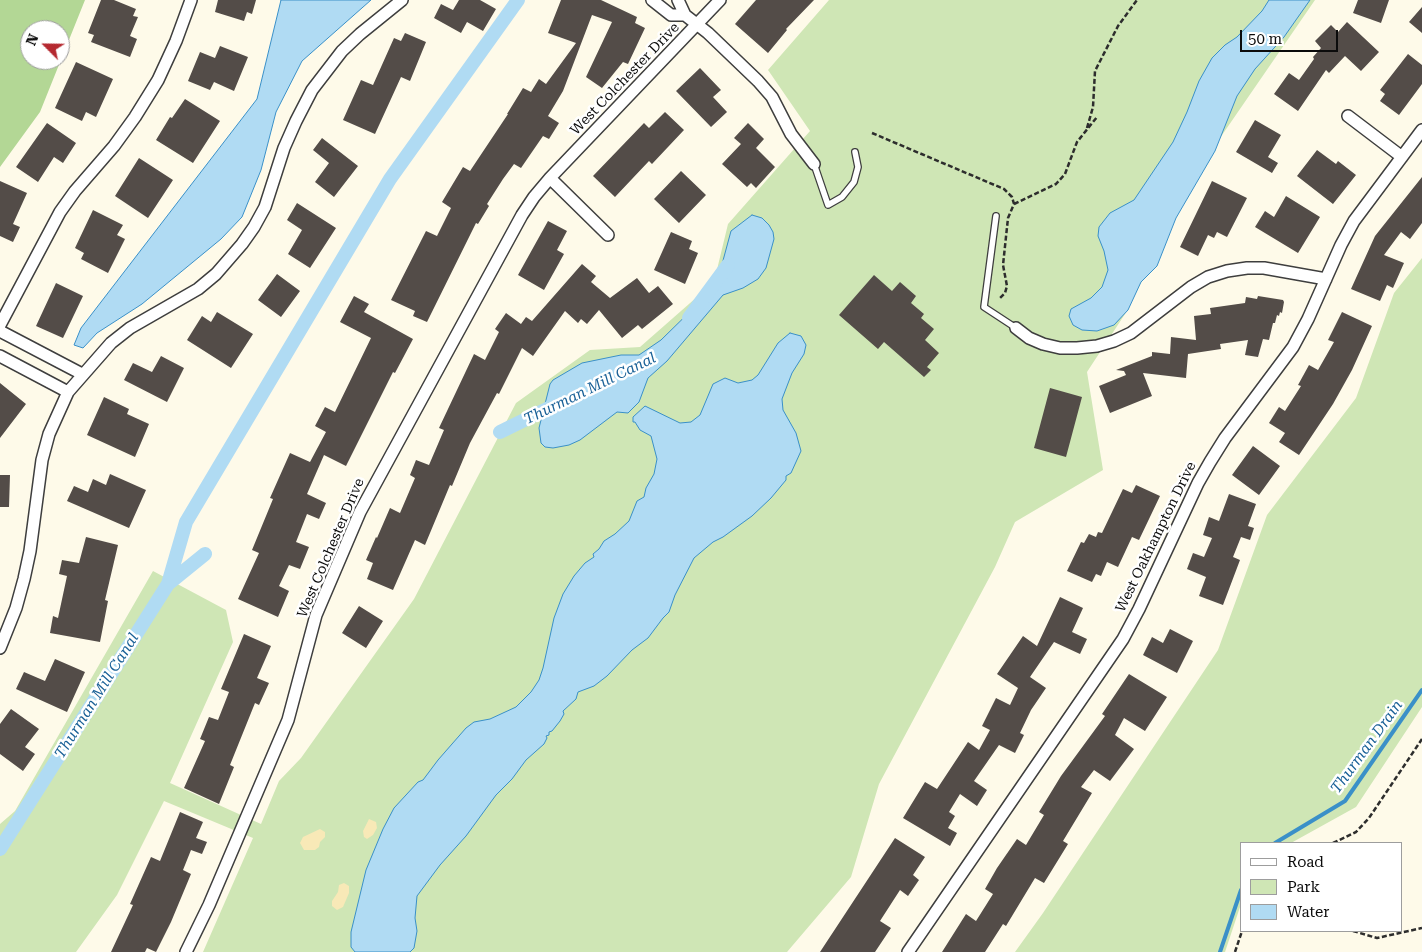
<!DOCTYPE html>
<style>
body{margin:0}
#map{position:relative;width:1422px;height:952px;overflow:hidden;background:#fefae9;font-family:"Roboto Serif",serif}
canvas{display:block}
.legend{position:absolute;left:1240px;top:842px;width:162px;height:90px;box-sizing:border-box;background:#fff;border:1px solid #9d9d9d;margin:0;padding:6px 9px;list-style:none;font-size:15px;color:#0b0b0b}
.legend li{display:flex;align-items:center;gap:10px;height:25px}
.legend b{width:25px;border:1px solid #9d9d9d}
.north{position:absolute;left:20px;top:20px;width:50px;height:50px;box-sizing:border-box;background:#fff;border:1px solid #9d9d9d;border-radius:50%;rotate:293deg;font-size:14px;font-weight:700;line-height:20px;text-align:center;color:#0b0b0b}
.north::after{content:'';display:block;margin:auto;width:18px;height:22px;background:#b52930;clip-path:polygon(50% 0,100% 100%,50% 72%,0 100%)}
.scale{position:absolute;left:1240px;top:30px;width:98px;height:22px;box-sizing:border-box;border:2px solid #0b0b0b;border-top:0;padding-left:6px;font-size:15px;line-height:18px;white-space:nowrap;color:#0b0b0b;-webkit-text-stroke:4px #fff;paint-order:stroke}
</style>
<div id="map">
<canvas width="1422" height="952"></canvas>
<ul class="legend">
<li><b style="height:6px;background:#fff"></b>Road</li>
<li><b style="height:14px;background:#cfe6b5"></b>Park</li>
<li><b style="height:14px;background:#b0dbf3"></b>Water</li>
</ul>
<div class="north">N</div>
<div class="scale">50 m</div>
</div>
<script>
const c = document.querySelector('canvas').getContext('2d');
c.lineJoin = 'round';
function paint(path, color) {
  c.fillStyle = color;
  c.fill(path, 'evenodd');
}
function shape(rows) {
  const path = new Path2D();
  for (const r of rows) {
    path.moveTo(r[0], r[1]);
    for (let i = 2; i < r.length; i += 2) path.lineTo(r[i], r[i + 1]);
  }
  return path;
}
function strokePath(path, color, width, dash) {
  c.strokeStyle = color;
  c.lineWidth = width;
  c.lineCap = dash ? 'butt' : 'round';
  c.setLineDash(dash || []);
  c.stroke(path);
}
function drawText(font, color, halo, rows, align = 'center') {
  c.font = font + ' "Roboto Serif",serif';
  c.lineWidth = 5;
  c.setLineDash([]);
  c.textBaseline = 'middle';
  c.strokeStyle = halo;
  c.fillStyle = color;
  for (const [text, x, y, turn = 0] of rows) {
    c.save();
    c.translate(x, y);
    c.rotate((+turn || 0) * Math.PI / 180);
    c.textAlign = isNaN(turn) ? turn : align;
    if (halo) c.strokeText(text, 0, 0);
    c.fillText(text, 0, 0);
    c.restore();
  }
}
paint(shape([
 [829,0,1315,0,1198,170,1125,314,1087,372,1103,470,1015,522,995,567,879,784,851,877,787,952,203,952,253,838,164,801,117,895,76,952,0,952,0,824,15,811,153,571,226,610,233,642,170,783,261,824,279,781,301,758,414,599,516,403,590,350,640,347,714,282,728,224,810,131,768,70],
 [1422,258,1422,707,1356,807,1291,843,1241,843,1241,904,1225,952,1015,952,1043,913,1218,650,1267,515,1356,398,1394,293]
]), '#cfe6b5');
paint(shape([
 [0,0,85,0,40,112,0,167],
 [30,30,60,30,60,60,30,60]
]), '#b3d795');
paint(shape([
 [369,819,376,822,377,828,373,835,367,839,364,837,363,831],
 [320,829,325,832,325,837,320,842,319,847,315,850,304,850,300,843,303,837],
 [344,883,349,886,349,893,343,907,337,910,332,906,332,901,338,892,339,885]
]), '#f8e9b7');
const water = shape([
 [281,0,371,0,302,61,276,112,261,170,242,217,221,239,142,304,97,333,83,348,74,345,81,328,257,99,281,0],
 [1269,0,1310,0,1284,37,1255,69,1237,96,1215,151,1176,218,1157,266,1141,282,1128,310,1114,325,1097,331,1082,330,1073,325,1069,316,1071,309,1091,298,1102,287,1108,270,1104,251,1098,236,1099,227,1110,213,1134,200,1173,142,1187,112,1199,81,1212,58,1225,45,1237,37,1262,11,1269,0],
 [752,215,762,218,769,225,773,232,774,239,766,268,758,279,743,288,723,295,667,361,648,378,639,402,628,413,617,412,580,440,569,445,553,448,545,447,541,443,539,428,550,384,553,380,582,363,621,355,639,355,661,340,709,293,718,279,731,231,752,215],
 [790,333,801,336,806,345,804,354,792,373,782,399,783,410,796,433,801,451,791,473,786,476,786,480,771,498,752,516,723,537,713,542,694,558,675,595,669,612,663,618,648,638,632,650,607,676,594,686,578,692,576,699,563,711,564,714,560,721,552,731,549,732,549,735,546,736,547,738,544,744,526,760,512,779,496,795,466,836,440,865,417,896,415,918,417,931,414,948,410,952,355,952,351,947,351,932,366,870,383,829,394,808,418,782,423,780,438,760,466,728,474,722,490,719,516,707,531,692,539,680,543,668,554,618,563,594,574,576,585,563,594,557,593,554,599,549,604,541,615,534,629,521,637,501,644,497,646,488,654,474,657,459,651,436,640,430,635,422,633,422,633,417,645,406,680,423,691,422,700,415,713,384,725,378,738,383,752,380,758,375,778,343,790,333]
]);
paint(water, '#b0dbf3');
strokePath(water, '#3a90c8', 1);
strokePath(shape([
 [1275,843,1345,801,1422,690],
 [1220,952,1241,890]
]), '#3a90c8', 4);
strokePath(shape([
 [689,318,728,265],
 [500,432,559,403],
 [168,584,186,522,390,179,518,0],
 [0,849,168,584,205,554]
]), '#b0dbf3', 14);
paint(shape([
 [101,0,114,0,136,9,133,16,138,17,130,36,137,39,130,57,91,42,94,35,88,33],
 [218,0,256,0,252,14,247,12,244,21,215,12],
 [459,0,480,0,496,9,483,31,467,22,461,33,434,18,441,4,453,10],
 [561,0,601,0,637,17,635,23,645,28,628,64,623,62,602,88,586,77,612,22,592,15,563,91,548,116,559,123,549,139,543,136,521,168,514,164,503,179,487,204,489,206,478,224,476,223,427,322,413,316,415,311,391,300,426,231,437,236,451,208,442,202,463,167,470,171,508,114,507,114,523,88,531,92,539,79,546,84,576,43,548,33],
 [756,0,814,0,786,29,787,30,768,53,735,24],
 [1358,0,1389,0,1381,23,1353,13],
 [1422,7,1422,33,1409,22],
 [1347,22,1379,52,1361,71,1345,56,1329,73,1326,70,1298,111,1274,94,1289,73,1299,80,1314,59,1313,57,1321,48,1315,41,1331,25,1338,32],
 [405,33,426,42,410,81,401,77,375,134,343,120,361,80,373,85,394,38,401,41],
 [220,46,248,57,234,91,214,82,210,90,188,81,200,52,215,58],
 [1408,54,1422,65,1422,84,1399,115,1380,101,1385,94,1380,90],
 [76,62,113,79,96,117,86,112,82,121,55,108],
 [700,68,721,90,713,97,727,112,711,127,676,91],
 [185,99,220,121,193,163,156,140,170,117,172,118],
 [665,112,684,130,652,164,649,161,615,197,593,176,644,123,649,128],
 [1255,120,1281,135,1268,157,1278,163,1272,173,1236,152],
 [47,123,76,143,63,163,54,157,38,182,16,167],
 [748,123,764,139,756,148,775,167,756,188,751,183,747,187,722,164,741,144,734,138],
 [322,138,358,166,334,197,315,182,329,163,313,150],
 [1317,150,1336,164,1338,161,1356,175,1333,204,1297,176],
 [139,158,173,180,148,218,115,196],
 [681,171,706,195,679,223,654,199],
 [1422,177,1422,223,1410,239,1401,232,1384,255,1404,263,1393,288,1387,285,1380,301,1351,289,1375,236],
 [0,181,27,193,13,224,20,227,13,242,0,236],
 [1212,181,1247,198,1227,237,1217,232,1214,238,1208,235,1198,256,1180,247],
 [1286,196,1320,217,1298,253,1255,227,1265,211,1274,217],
 [297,203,336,228,310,268,288,254,302,230,287,220],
 [93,210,123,225,117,235,125,239,108,273,81,259,84,253,75,248],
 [548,221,567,231,557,250,564,254,544,290,518,275],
 [671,232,692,241,689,249,698,253,685,284,654,270],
 [582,264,596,276,591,282,610,298,637,278,649,293,658,286,673,304,642,329,638,325,622,338,599,310,587,324,581,319,578,323,565,311,533,356,522,348,499,394,497,393,470,443,452,486,450,485,425,545,415,540,393,590,367,579,373,563,366,560,376,537,377,538,390,508,400,513,415,478,410,475,416,460,429,465,444,430,439,428,474,354,485,360,499,332,495,329,506,313,521,324,526,317,532,321],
 [277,274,300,291,281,317,258,300],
 [874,275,892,291,900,282,916,296,911,303,924,314,921,318,934,329,925,340,939,353,927,367,931,370,924,377,884,342,878,349,839,315],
 [56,283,83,296,63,338,36,326],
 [354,296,369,304,364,312,413,339,395,373,393,372,346,466,324,455,307,494,326,503,319,519,307,514,296,542,309,547,300,569,289,565,279,586,289,591,278,617,238,599,259,553,252,550,273,499,270,498,290,453,310,462,326,432,315,426,325,407,335,412,371,338,340,322],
 [1258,296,1283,300,1284,302,1282,313,1280,312,1279,316,1277,315,1275,323,1273,323,1269,340,1263,339,1258,357,1245,355,1248,340,1220,344,1221,349,1188,354,1186,378,1143,373,1152,396,1110,413,1099,386,1126,375,1124,371,1116,370,1152,356,1152,352,1170,354,1171,337,1196,340,1194,316,1211,314,1210,308,1245,303,1246,297,1257,299],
 [217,312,253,334,231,368,187,340,202,316,211,322],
 [1342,312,1372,326,1352,370,1333,404,1299,455,1279,442,1285,433,1269,423,1279,407,1285,411,1301,386,1298,385,1309,365,1318,370,1334,342,1328,340],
 [161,356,184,368,167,402,124,380,133,363,152,372],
 [0,383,26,404,0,438],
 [1050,388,1082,397,1066,457,1034,448],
 [104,397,129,409,127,414,149,424,135,457,87,435],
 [1253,446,1280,466,1259,495,1232,475],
 [110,474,146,490,129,528,67,501,74,486,88,492,93,479,106,485],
 [0,475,10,475,9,507,0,507],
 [1136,485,1160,496,1139,540,1132,537,1118,567,1107,562,1101,576,1096,574,1092,582,1067,571,1081,542,1084,543,1089,534,1096,537,1098,532,1102,533,1123,489,1132,493],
 [1229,494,1256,504,1248,526,1254,528,1250,540,1241,537,1233,557,1240,560,1223,605,1199,596,1206,577,1187,569,1193,553,1204,557,1212,538,1203,535,1209,517,1219,521],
 [86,537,118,545,105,600,108,601,100,642,50,633,53,616,58,618,67,576,59,574,62,560,79,563],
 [1060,597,1083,608,1072,632,1087,639,1080,654,1054,642,1030,677,1046,688,1031,710,1020,733,1024,735,1015,753,999,745,974,781,987,790,977,806,960,794,949,812,955,816,948,828,957,833,950,846,903,818,925,782,937,789,968,742,979,750,990,730,982,726,996,698,1010,705,1018,688,997,674,1023,636,1037,646],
 [359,606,383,621,366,648,342,633],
 [1170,629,1193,641,1177,673,1143,655,1152,637,1163,643],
 [244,634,271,646,257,678,269,683,259,705,255,703,230,765,234,767,219,804,184,788,205,741,200,739,209,717,218,720,229,692,221,689],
 [55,659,85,672,67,712,16,689,24,672,45,681],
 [1129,674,1167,697,1145,731,1124,718,1115,735,1134,749,1110,781,1094,770,1081,787,1092,793,1063,841,1068,844,1044,883,1035,878,1006,926,1003,924,985,952,942,952,966,914,976,921,993,894,985,889,997,868,1017,839,1026,845,1044,815,1039,812,1061,776,1105,716,1102,714],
 [11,709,39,729,25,747,35,754,23,771,0,754,0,724],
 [180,812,203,822,196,838,207,842,202,854,191,850,183,870,191,874,171,922,156,952,147,948,145,952,111,952,133,905,130,904,151,857,160,861],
 [895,838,925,857,913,875,919,880,908,896,900,890,880,921,891,928,875,952,820,952]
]), '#534c48');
const service = shape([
 [814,164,828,205,842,197,854,182,858,167,855,152],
 [996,216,984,307,1016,328]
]);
const minor = shape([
 [652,0,671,15,685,15,678,0],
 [685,15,708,33,758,81,772,97,791,134,814,164],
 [1348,116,1402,157],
 [550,178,608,235],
 [0,325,60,212,75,191,114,146,135,117,158,80,176,41,191,0],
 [1016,328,1029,338,1043,344,1060,348,1077,348,1097,346,1114,341,1131,333,1191,287,1208,277,1227,271,1247,268,1264,268,1326,279],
 [0,331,82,374],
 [0,356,68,392],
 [0,648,16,608,24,579,30,551,42,460,49,434,68,392,111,343,130,328,198,289,216,274,242,244,254,227,265,207,284,148,296,121,312,90,342,51,360,34,402,0],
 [186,952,209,905,288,720,316,615,360,512,522,215,534,197,550,178,720,0],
 [908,952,1123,639,1139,609,1198,483,1210,462,1225,438,1293,347,1308,319,1341,245,1354,221,1422,130]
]);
strokePath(service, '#3e3e3e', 8);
strokePath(minor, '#3e3e3e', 14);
strokePath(shape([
 [1087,128,1093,107,1095,71,1118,26,1137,0],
 [872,133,1004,189,1012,197,1014,204,1008,218,1003,265,1007,286,1005,293,1000,298],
 [1014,204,1056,184,1065,174,1077,142,1097,117],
 [1333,843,1356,832,1369,818,1422,739],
 [1353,931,1377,938,1422,928],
 [1235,952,1242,931]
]), '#2d2d2d', 2.5, [5, 2.5]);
strokePath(service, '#fff', 5.5);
strokePath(minor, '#fff', 11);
drawText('14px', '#0b0b0b', '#fff', [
 ["West Colchester Drive",625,79,-46],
 ["West Oakhampton Drive",1156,537,-64],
 ["West Colchester Drive",331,548,-67]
]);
drawText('italic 15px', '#1a6197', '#fff', [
 ["Thurman Mill Canal",590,389,-26],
 ["Thurman Mill Canal",97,696,-58],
 ["Thurman Drain",1367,747,-54]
]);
</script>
